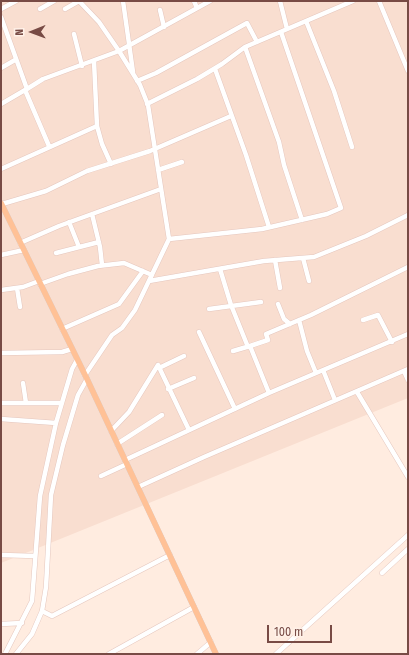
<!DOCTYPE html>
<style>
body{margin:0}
#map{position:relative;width:409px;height:655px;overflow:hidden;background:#ffece0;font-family:"Fira Sans Condensed",sans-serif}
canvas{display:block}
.frame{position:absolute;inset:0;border:2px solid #784b45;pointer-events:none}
.north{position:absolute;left:12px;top:12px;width:40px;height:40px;-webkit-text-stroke:3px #fff1e8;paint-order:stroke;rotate:269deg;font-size:11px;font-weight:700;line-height:16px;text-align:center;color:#784b45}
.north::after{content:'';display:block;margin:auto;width:14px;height:18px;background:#784b45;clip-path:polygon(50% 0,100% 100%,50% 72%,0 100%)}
.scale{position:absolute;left:267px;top:625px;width:65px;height:18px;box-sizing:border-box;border:2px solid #784b45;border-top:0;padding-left:5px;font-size:12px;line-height:14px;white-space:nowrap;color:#784b45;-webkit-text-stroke:3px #fff1e8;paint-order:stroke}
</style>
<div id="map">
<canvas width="409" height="655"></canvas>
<div class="frame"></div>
<div class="north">N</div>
<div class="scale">100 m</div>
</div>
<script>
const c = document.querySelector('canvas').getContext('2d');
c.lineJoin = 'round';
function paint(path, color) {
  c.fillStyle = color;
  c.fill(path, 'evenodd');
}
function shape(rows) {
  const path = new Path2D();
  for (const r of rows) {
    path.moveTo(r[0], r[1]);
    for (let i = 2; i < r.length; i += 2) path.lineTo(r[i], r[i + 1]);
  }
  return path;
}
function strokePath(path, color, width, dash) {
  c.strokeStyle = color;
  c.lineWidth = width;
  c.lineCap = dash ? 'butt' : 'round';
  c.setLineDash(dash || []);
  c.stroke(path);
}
paint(shape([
 [1,1,408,1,408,398,1,563]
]), '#f9ded0');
const minor = shape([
 [123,1,133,72],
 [194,1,197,8],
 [280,1,287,29],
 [379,1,408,71],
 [1,9,16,1],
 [40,9,54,1],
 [65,9,79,1],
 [160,10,164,27],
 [1,17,27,89,25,90],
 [306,21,334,91,352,147],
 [74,34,82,66],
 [245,47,279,142,284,165,302,220],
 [94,61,97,126],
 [1,68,15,60],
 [215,69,246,155,269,227],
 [137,81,156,73,247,23,257,42],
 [27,89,43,79,119,51,99,22,79,1],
 [1,104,25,90,49,146],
 [147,104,197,79,222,64,245,47,353,1],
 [1,169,97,126,102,144,111,164],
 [158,170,182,162],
 [2,204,46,191,87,171,150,151,231,116],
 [92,214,100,247,102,265],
 [69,222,79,247],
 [169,239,262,229,327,214,341,208,281,32],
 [20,243,59,226,161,189],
 [56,253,99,242],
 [1,255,24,250],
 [303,258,309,281],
 [275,260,280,288],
 [220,269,231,305,248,347],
 [149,281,264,261,314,257,366,236,408,215],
 [40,284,68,274,98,266,124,263,152,275],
 [17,288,20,307],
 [1,290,23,287,39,281],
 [278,304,284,319,290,324],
 [209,309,261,302],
 [299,320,307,351,316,373],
 [363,320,378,315,392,342],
 [62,329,119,304,143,271],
 [199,332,235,409],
 [233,351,250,346],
 [1,353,62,352,72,349],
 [158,365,189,430],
 [159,368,184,356],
 [323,370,335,400],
 [404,371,408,380],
 [85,375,112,335,122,328,135,310,169,239,148,105,140,85,119,51,210,1],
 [23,383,26,403],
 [168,389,194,378],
 [357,392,408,477],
 [269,393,250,346,268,340,266,334,311,315,408,267],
 [1,403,61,403],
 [1,419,56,423],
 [111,431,129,412,158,365],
 [117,444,162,415],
 [125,460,269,393,408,334],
 [101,476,127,464],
 [138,487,204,457,408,369],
 [1,555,35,556],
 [382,573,408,549],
 [42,611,52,616,170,555],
 [1,624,22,623],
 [5,654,32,601,40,496,56,423,72,369,77,360],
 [16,654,32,634,42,611,46,587,51,495,63,445,78,395,87,379],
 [109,654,194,607],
 [197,654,211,642],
 [276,654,408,535]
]);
const major = shape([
 [1,203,87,379,216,654]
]);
strokePath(minor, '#e5c7be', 5.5);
strokePath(major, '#d9cdcb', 6);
strokePath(minor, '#fff', 4.5);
strokePath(major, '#ffc196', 5.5);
</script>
